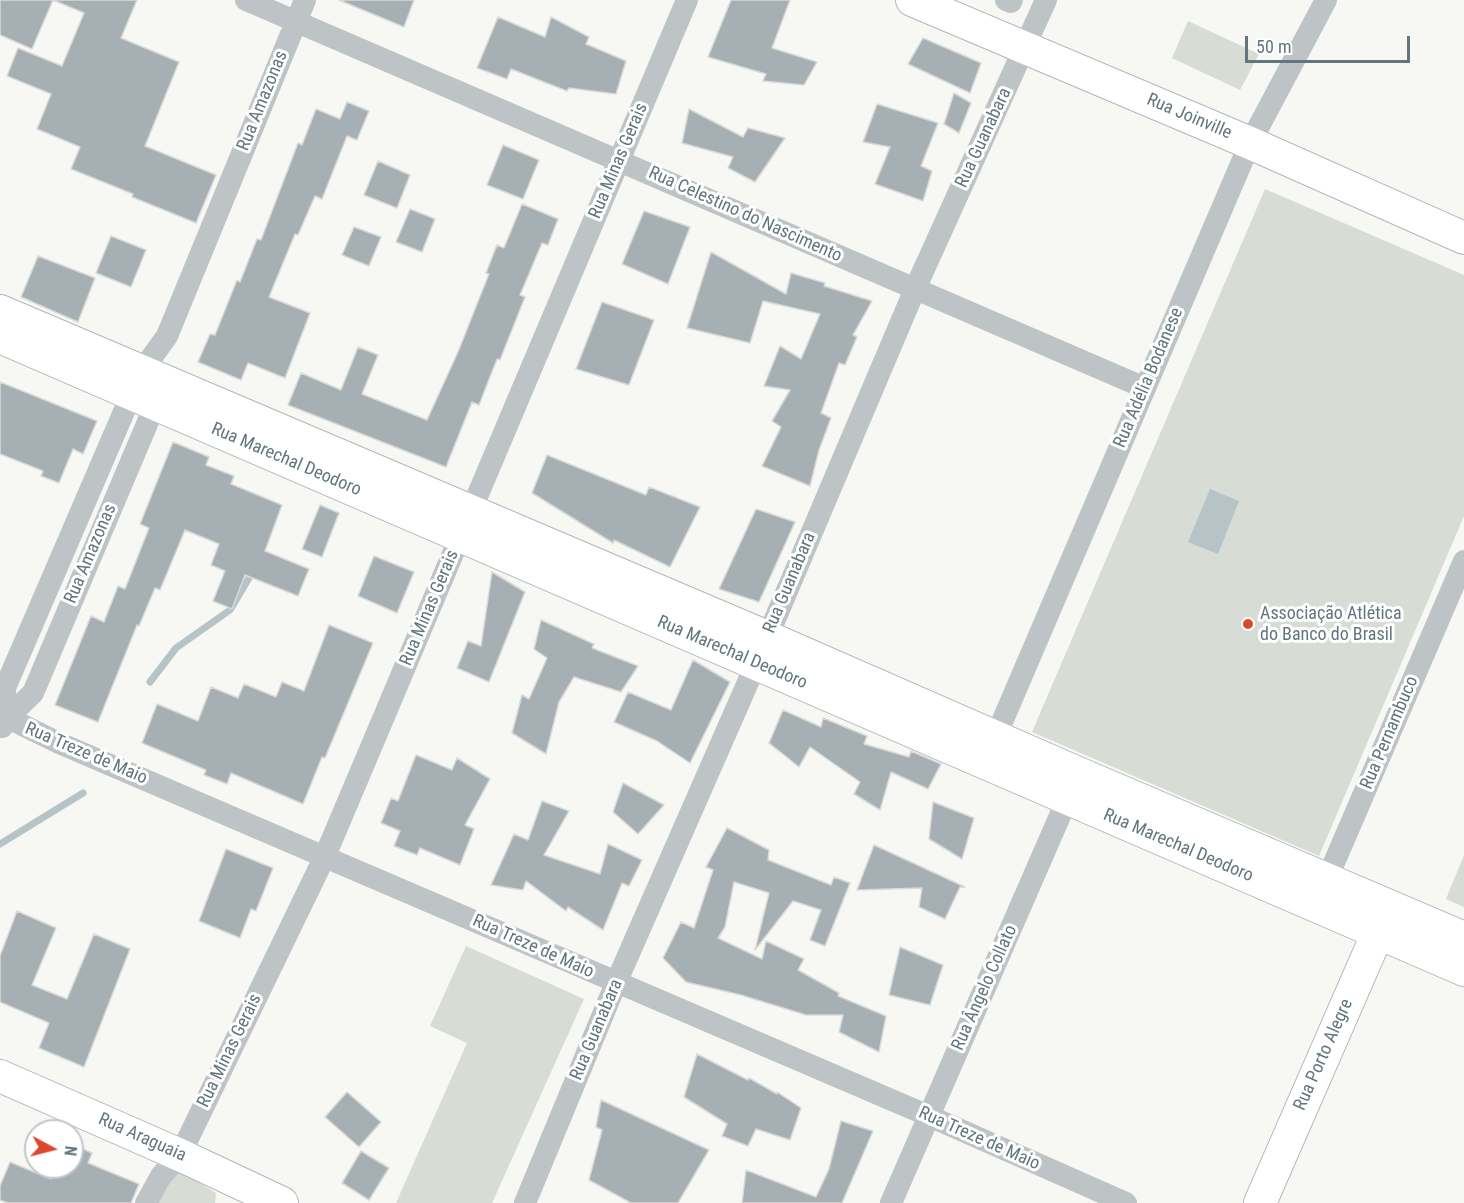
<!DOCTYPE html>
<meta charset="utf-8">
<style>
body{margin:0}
#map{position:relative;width:1464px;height:1203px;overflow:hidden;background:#f7f7f4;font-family:"Roboto Condensed",sans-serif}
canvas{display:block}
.north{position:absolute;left:24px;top:1119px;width:60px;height:60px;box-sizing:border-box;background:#fff;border:2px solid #c1c8cb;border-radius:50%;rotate:97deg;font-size:16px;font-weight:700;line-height:24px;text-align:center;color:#63757e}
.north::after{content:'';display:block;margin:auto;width:21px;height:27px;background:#dd472e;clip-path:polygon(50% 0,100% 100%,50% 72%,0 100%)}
.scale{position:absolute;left:1245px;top:36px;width:165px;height:27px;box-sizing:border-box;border:3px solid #63757e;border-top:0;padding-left:8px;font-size:18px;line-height:21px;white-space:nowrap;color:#63757e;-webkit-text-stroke:4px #fff;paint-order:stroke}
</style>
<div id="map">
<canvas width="1464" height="1203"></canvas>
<div class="north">N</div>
<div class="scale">50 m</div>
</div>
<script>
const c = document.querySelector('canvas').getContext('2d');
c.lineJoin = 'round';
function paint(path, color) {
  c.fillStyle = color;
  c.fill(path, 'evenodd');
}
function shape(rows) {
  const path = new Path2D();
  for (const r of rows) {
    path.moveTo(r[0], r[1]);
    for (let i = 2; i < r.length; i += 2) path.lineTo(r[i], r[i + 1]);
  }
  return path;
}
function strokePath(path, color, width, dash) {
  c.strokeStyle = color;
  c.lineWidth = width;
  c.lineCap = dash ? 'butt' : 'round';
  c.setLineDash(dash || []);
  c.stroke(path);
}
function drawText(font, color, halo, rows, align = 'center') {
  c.font = font + ' "Roboto Condensed",sans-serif';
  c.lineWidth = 6;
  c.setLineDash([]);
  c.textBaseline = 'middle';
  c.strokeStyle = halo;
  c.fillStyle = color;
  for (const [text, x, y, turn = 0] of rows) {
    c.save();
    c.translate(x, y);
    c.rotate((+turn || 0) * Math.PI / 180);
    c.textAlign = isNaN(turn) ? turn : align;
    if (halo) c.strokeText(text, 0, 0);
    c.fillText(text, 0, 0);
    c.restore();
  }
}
paint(shape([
 [1188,21,1259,54,1240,90,1172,58],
 [1265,189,1464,275,1464,516,1319,856,1032,732],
 [1464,855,1464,907,1446,899],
 [466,946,584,999,492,1203,396,1203,467,1043,430,1026],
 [177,1169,216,1193,215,1203,157,1203]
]), '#d7dcd4');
paint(shape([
 [1210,489,1239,501,1218,554,1188,542]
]), '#b6c3c7');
strokePath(shape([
 [150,682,176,648,230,610,249,578],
 [0,844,83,793]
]), '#b6c3c7', 7);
const building = shape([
 [0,0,53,0,32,49,0,35,0,0],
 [53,0,137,0,121,38,179,62,145,146,216,175,196,223,132,197,133,194,71,169,80,147,37,129,51,94,7,76,18,48,62,66,84,13,53,0],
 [339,0,414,0,404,27,339,0],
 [731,0,790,0,772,48,817,62,804,85,763,81,766,74,708,57,731,0],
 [498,17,545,37,551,17,589,37,586,44,626,61,616,94,569,88,567,91,511,69,507,79,477,68,498,17],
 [923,38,981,63,970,93,908,64,923,38],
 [954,93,971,103,959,133,944,124,954,93],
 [347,102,369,111,357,140,347,136,322,199,315,196,298,235,295,234,269,297,310,313,285,378,248,363,241,380,198,362,210,334,215,335,237,280,240,282,257,239,261,240,298,143,302,145,316,109,340,119,347,102],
 [877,104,938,123,921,166,932,171,923,201,875,184,890,147,863,142,877,104],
 [689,109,743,137,748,128,785,138,755,182,728,168,733,157,682,143,689,109],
 [503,145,539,160,523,199,487,185,503,145],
 [378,161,410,175,397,208,364,195,378,161],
 [522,204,558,219,548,245,542,243,520,295,525,297,500,360,497,359,479,405,472,402,446,467,288,405,301,373,341,390,358,347,378,355,362,394,427,420,458,352,489,274,486,273,497,245,504,248,522,204],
 [410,209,435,219,422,252,396,242,410,209],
 [644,211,690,227,668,284,622,264,644,211],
 [354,227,381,237,369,266,342,255,354,227],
 [111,236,146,250,131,287,96,273,111,236],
 [711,252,786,294,791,273,825,283,824,286,872,301,853,335,857,337,845,365,839,363,821,413,831,418,819,450,810,486,762,466,781,427,772,421,790,390,764,386,780,346,801,359,820,314,763,301,750,343,687,328,711,252],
 [38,256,95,278,78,322,21,297,38,256],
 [602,302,654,320,629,385,576,369,602,302],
 [0,382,97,421,83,454,73,449,59,483,41,476,43,471,0,454,0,382],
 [173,442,209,457,206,465,234,476,231,484,282,505,265,551,309,569,298,596,245,575,232,609,213,601,225,571,211,565,219,544,185,530,160,590,155,588,139,626,137,625,98,722,55,705,91,616,104,622,118,586,125,589,149,528,140,524,173,442],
 [547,455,646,495,649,487,700,507,670,567,614,540,613,543,532,493,547,455],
 [320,505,339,513,322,557,302,549,320,505],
 [756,509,795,522,759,602,719,589,756,509],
 [374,556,414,572,397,613,358,596,374,556],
 [492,572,525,592,489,682,457,668,468,641,481,646,492,572],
 [541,620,594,644,592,648,638,666,621,692,574,677,559,702,546,754,512,733,522,695,529,699,547,658,534,649,541,620],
 [329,625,373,643,325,758,322,757,303,804,231,773,227,784,204,775,206,770,142,743,157,704,198,721,211,687,238,698,244,684,276,697,282,682,304,691,329,625],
 [693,660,730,682,690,763,657,741,614,722,628,692,671,710,693,660],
 [783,710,821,727,823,718,867,736,864,744,909,757,911,751,941,764,928,789,891,772,880,810,854,794,860,782,810,747,799,767,769,743,783,710],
 [416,755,452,770,457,758,490,779,465,825,474,829,460,865,420,848,417,855,394,846,400,831,381,823,391,798,398,801,416,755],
 [623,783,664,805,638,834,613,812,623,783],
 [542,801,569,811,544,855,600,874,608,844,642,860,629,886,622,883,603,930,568,907,566,911,526,881,523,890,491,885,514,834,528,840,542,801],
 [933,802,974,818,962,859,929,839,933,802],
 [727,828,769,850,768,860,831,885,834,877,850,883,825,946,810,940,821,910,793,901,755,950,769,893,734,882,725,927,718,938,762,959,766,941,804,959,798,970,839,993,838,996,886,1016,879,1052,839,1032,843,1015,806,1015,741,995,686,982,663,958,681,922,694,928,713,870,706,867,727,828],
 [874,845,965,887,960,887,945,919,919,907,922,888,857,890,874,845],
 [226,849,273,868,256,911,251,909,240,938,199,921,226,849],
 [17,911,56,928,32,985,67,999,94,934,130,949,84,1067,39,1048,49,1023,0,1002,0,956,17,911],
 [900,947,943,965,930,1005,889,995,900,947],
 [697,1054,748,1080,749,1078,777,1094,777,1092,801,1108,790,1140,756,1129,748,1146,722,1136,727,1124,684,1097,697,1054],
 [347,1092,381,1122,359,1147,325,1117,347,1092],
 [601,1100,709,1150,678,1203,631,1203,589,1180,602,1130,596,1127,601,1100],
 [841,1121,873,1131,842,1203,742,1203,746,1170,816,1197,829,1169,841,1121],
 [72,1144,92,1153,88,1163,139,1184,131,1203,8,1203,0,1200,0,1186,10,1162,51,1179,56,1167,72,1167,72,1144],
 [361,1151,389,1168,369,1200,342,1183,361,1151]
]);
paint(building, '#a5afb4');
strokePath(building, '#d9d9d7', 1.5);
const secondary = shape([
 [912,0,1250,143,1464,238],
 [0,311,767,637,1078,773,1464,938],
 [0,337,1464,970],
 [0,1076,180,1155,282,1203],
 [1260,1203,1387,912]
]);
strokePath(secondary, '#b1b7bb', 34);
strokePath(shape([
 [246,0,1145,388],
 [1006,0,1011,2,1012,0],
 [0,714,59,743,929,1116,1126,1203],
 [6,719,5,688,141,372,167,336,305,0],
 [2,727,6,719,33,693,161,391],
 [990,750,1250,143,1326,0],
 [1321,893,1464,561],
 [146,1203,161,1176,180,1155,325,856,687,0],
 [525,1203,616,983,756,664,915,289,1046,0],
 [891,1203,1073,786]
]), '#bec3c6', 22);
strokePath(secondary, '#fff', 32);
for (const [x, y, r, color] of [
 [1248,624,6,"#dd472e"]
]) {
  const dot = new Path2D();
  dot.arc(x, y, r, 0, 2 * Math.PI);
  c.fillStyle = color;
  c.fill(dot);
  strokePath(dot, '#fff', 2);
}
drawText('18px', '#63757e', '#fff', [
 ["Rua Amazonas",263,101,-68],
 ["Rua Joinville",1189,117,23],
 ["Rua Guanabara",984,138,-65],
 ["Rua Minas Gerais",619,161,-67],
 ["Rua Celestino do Nascimento",745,215,24],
 ["Rua Adélia Bodanese",1149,378,-67],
 ["Rua Marechal Deodoro",286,460,23],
 ["Rua Amazonas",91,554,-67],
 ["Rua Guanabara",790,583,-67],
 ["Rua Minas Gerais",430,608,-67],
 ["Rua Marechal Deodoro",732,653,23],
 ["Rua Pernambuco",1390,733,-67],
 ["Rua Treze de Maio",86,754,23],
 ["Rua Marechal Deodoro",1178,846,23],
 ["Rua Treze de Maio",533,947,24],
 ["Rua Ângelo Collato",985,988,-66],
 ["Rua Guanabara",597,1030,-67],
 ["Rua Minas Gerais",230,1051,-64],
 ["Rua Porto Alegre",1324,1055,-66],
 ["Rua Araguaia",142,1138,24],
 ["Rua Treze de Maio",979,1139,24]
]);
drawText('18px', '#63757e', '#fff', [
 ["Associação Atlética",1260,614],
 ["do Banco do Brasil",1260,635]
], 'left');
</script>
